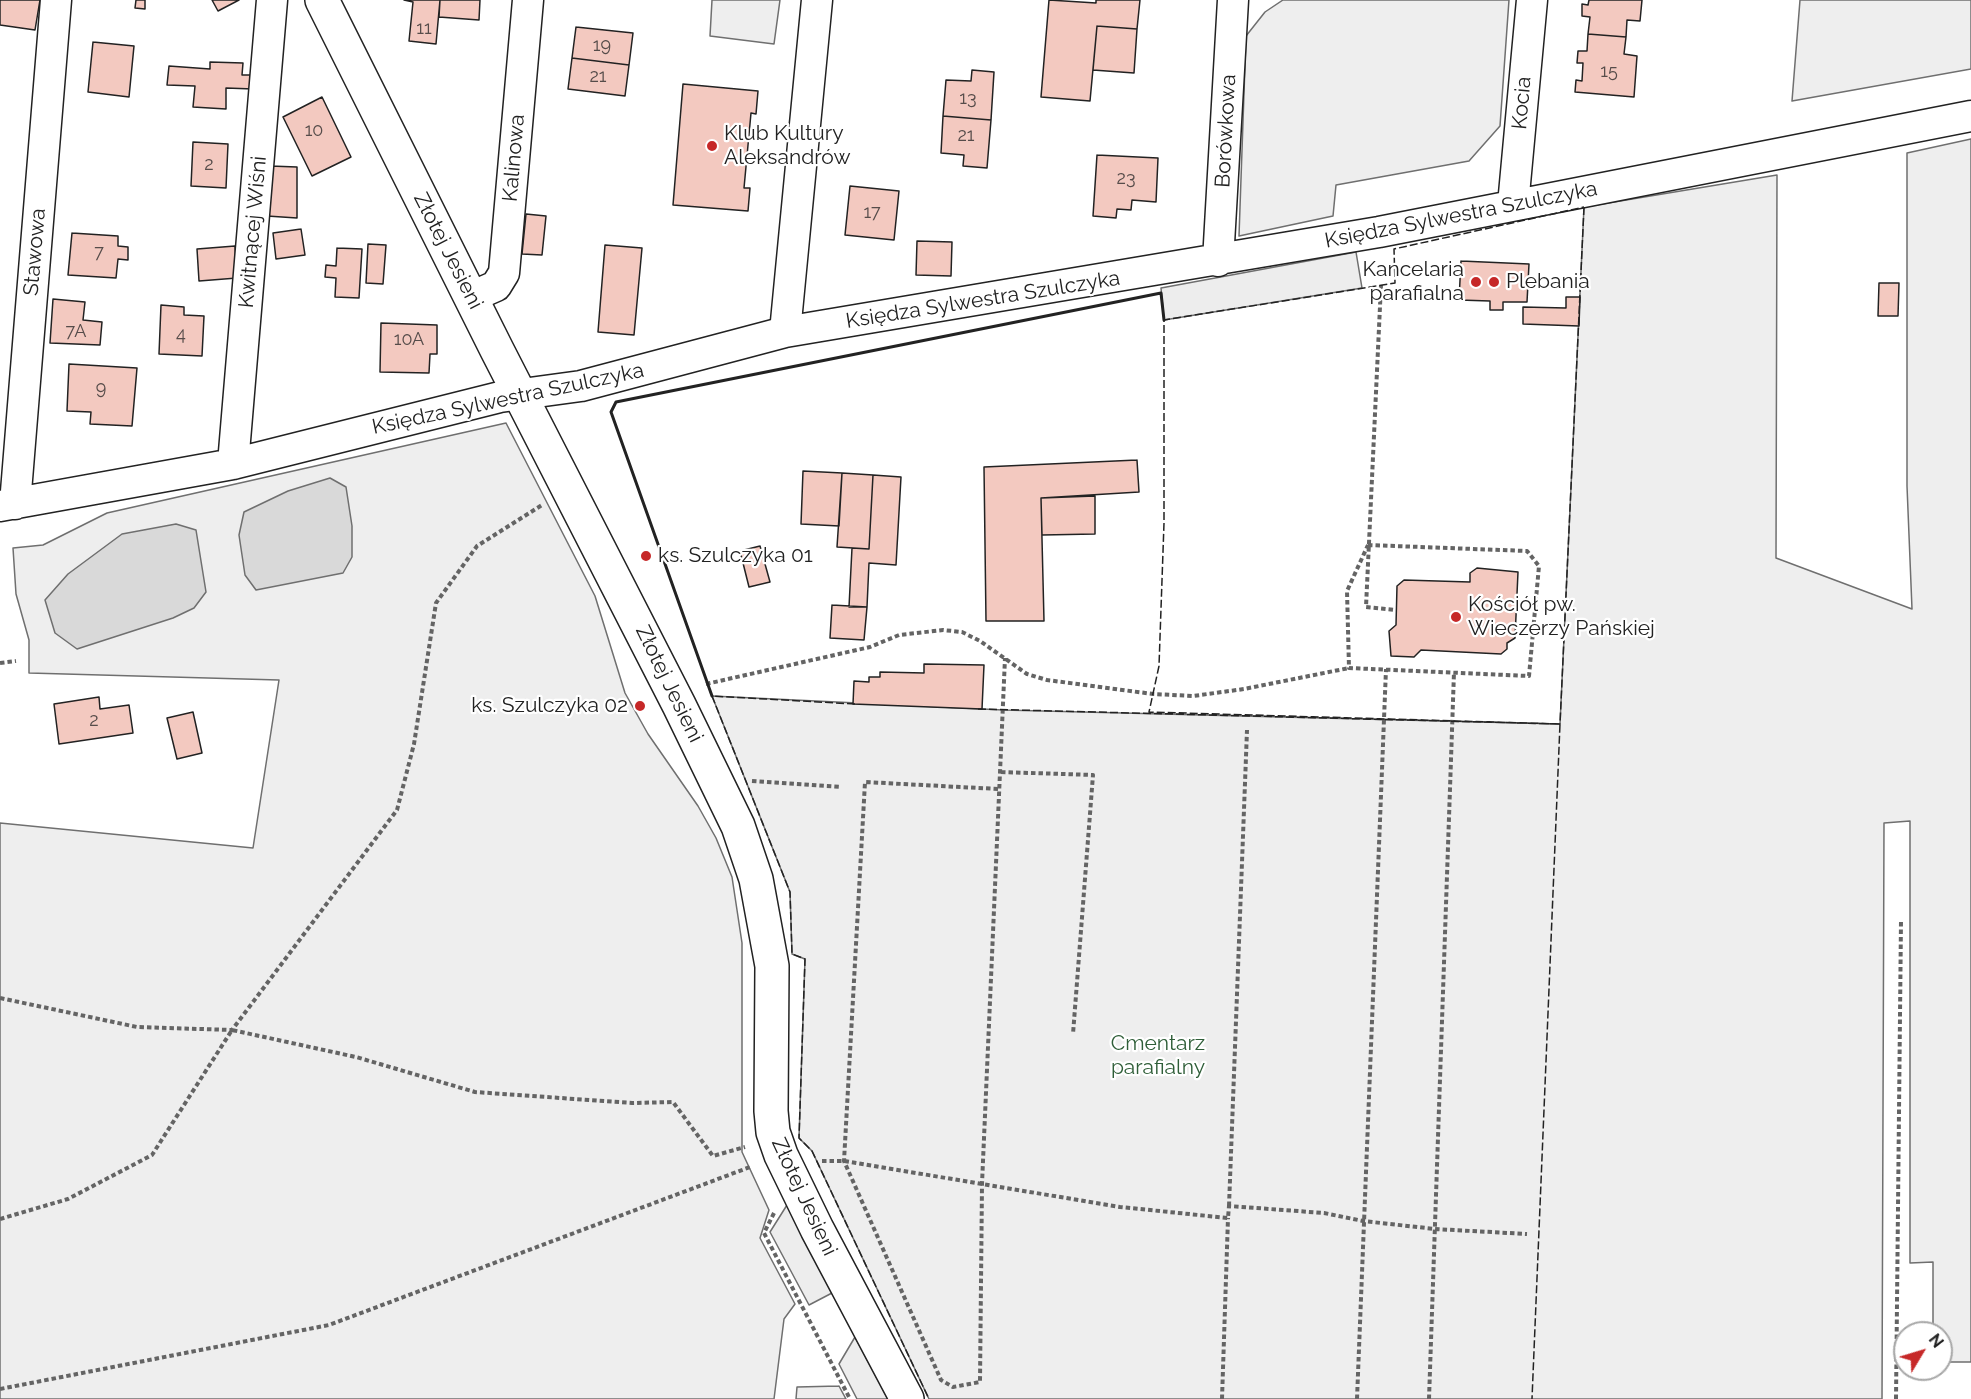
<!DOCTYPE html>
<meta charset="utf-8">
<style>
body{margin:0}
#map{position:relative;width:1971px;height:1399px;overflow:hidden;background:#fff;font-family:Raleway,sans-serif}
canvas{display:block}
.north{position:absolute;left:1893px;top:1321px;width:60px;height:60px;box-sizing:border-box;background:#fff;border:2px solid #a7a7a7;border-radius:50%;rotate:52deg;font-size:16px;font-weight:700;line-height:24px;text-align:center;color:#222}
.north::after{content:'';display:block;margin:auto;width:21px;height:27px;background:#c62828;clip-path:polygon(50% 0,100% 100%,50% 72%,0 100%)}
</style>
<div id="map">
<canvas width="1971" height="1399"></canvas>
<div class="north">N</div>
</div>
<script>
const c = document.querySelector('canvas').getContext('2d');
c.lineJoin = 'round';
function paint(path, color) {
  c.fillStyle = color;
  c.fill(path, 'evenodd');
}
function shape(rows) {
  const path = new Path2D();
  for (const r of rows) {
    path.moveTo(r[0], r[1]);
    for (let i = 2; i < r.length; i += 2) path.lineTo(r[i], r[i + 1]);
  }
  return path;
}
function strokePath(path, color, width, dash) {
  c.strokeStyle = color;
  c.lineWidth = width;
  c.lineCap = dash ? 'butt' : 'round';
  c.setLineDash(dash || []);
  c.stroke(path);
}
function drawText(font, color, halo, rows, align = 'center') {
  c.font = font + ' Raleway,sans-serif';
  c.lineWidth = 4.5;
  c.setLineDash([]);
  c.textBaseline = 'middle';
  c.strokeStyle = halo;
  c.fillStyle = color;
  for (const [text, x, y, turn = 0] of rows) {
    c.save();
    c.translate(x, y);
    c.rotate((+turn || 0) * Math.PI / 180);
    c.textAlign = isNaN(turn) ? turn : align;
    if (halo) c.strokeText(text, 0, 0);
    c.fillText(text, 0, 0);
    c.restore();
  }
}
const green = shape([
 [712,0,780,0,774,44,710,36,712,0],
 [1283,0,1509,0,1500,126,1469,161,1336,185,1333,216,1239,236,1246,36,1265,12,1283,0],
 [1800,0,1971,0,1971,69,1792,101,1800,0],
 [1971,139,1971,1362,1941,1362,1941,1333,1933,1333,1933,1262,1910,1263,1910,821,1884,823,1882,1399,929,1399,812,1151,799,1138,805,959,792,954,790,892,712,696,1003,710,1560,724,1584,207,1777,175,1776,558,1912,609,1907,486,1907,153,1971,139],
 [506,423,595,596,625,693,648,734,698,806,716,838,732,877,742,943,742,1152,769,1210,760,1238,795,1304,784,1319,774,1399,0,1399,0,823,253,848,279,680,29,673,29,640,16,594,13,548,43,545,107,513,506,423],
 [839,1386,846,1399,796,1399,797,1387,839,1386]
]);
paint(green, '#eee');
strokePath(green, '#6f6f6f', 1.5);
const parking = shape([
 [1356,252,1362,288,1164,320,1161,288,1356,252],
 [787,1205,832,1293,809,1305,770,1232,787,1205],
 [855,1337,888,1399,857,1399,839,1364,855,1337]
]);
paint(parking, '#ededed');
strokePath(parking, '#6f6f6f', 1.5);
const water = shape([
 [330,478,346,487,352,526,352,557,343,573,256,590,245,575,239,535,244,512,288,491,330,478],
 [176,524,196,530,206,592,194,608,173,618,77,649,55,633,45,600,68,574,122,534,176,524]
]);
paint(water, '#d9d9d9');
strokePath(water, '#6f6f6f', 1.5);
const building = shape([
 [0,0,40,0,35,30,0,25,0,0],
 [136,0,145,0,145,9,135,8,136,0],
 [212,0,239,0,218,11,212,0],
 [440,0,480,0,479,20,439,17,440,0],
 [440,0,436,44,409,41,413,2,404,0,440,0],
 [1049,0,1096,3,1096,0,1140,0,1137,29,1097,26,1090,101,1041,97,1049,0],
 [1589,0,1642,0,1640,21,1627,20,1626,37,1588,34,1590,17,1582,16,1582,4,1588,5,1589,0],
 [1097,26,1137,29,1134,73,1093,70,1097,26],
 [576,27,633,33,629,65,572,58,576,27],
 [1588,34,1626,37,1624,54,1637,56,1634,97,1575,92,1576,80,1582,81,1583,63,1577,63,1578,51,1587,51,1588,34],
 [93,42,134,46,129,97,88,92,93,42],
 [572,58,629,65,625,96,568,89,572,58],
 [210,62,243,63,242,75,253,75,253,89,226,88,226,109,193,107,195,86,167,85,169,66,210,69,210,62],
 [972,70,994,72,991,120,943,116,946,80,971,81,972,70],
 [683,84,758,91,756,114,751,113,744,188,750,188,748,211,673,205,683,84],
 [322,97,351,157,312,176,283,117,322,97],
 [943,116,991,120,987,168,963,166,964,155,941,153,943,116],
 [193,142,228,144,226,188,191,186,193,142],
 [1097,155,1158,158,1156,202,1132,200,1131,210,1117,209,1116,218,1093,216,1097,155],
 [270,166,297,167,297,218,267,216,270,166],
 [850,186,899,191,894,240,845,235,850,186],
 [526,214,546,216,542,255,522,254,526,214],
 [301,229,305,255,276,259,273,233,301,229],
 [72,233,118,236,118,246,128,247,128,260,118,259,116,278,68,275,72,233],
 [917,241,952,242,951,276,916,275,917,241],
 [368,244,386,245,383,284,366,283,368,244],
 [605,245,642,248,634,335,598,332,605,245],
 [235,246,237,278,199,281,197,249,235,246],
 [337,248,362,249,359,298,335,297,336,278,325,277,326,265,336,266,337,248],
 [1461,261,1529,264,1527,302,1503,302,1503,310,1490,310,1490,301,1459,300,1461,261],
 [1879,283,1899,283,1898,316,1878,316,1879,283],
 [1566,297,1580,297,1579,326,1523,324,1523,307,1566,308,1566,297],
 [53,299,85,302,83,320,102,322,100,345,50,343,53,299],
 [161,305,184,307,184,315,204,316,202,356,159,354,161,305],
 [381,323,437,325,437,354,430,354,429,373,380,372,381,323],
 [69,364,137,368,132,426,90,424,91,412,67,411,69,364],
 [1137,460,1139,492,1041,498,1044,621,986,621,984,467,1137,460],
 [803,471,842,473,839,526,801,524,803,471],
 [842,473,873,475,869,549,837,547,842,473],
 [873,475,901,477,896,565,869,563,867,607,849,607,852,548,869,549,873,475],
 [1095,496,1095,534,1042,535,1041,498,1095,496],
 [760,546,770,582,749,587,740,551,760,546],
 [1477,568,1518,572,1515,638,1507,643,1507,649,1501,654,1421,650,1414,657,1391,656,1389,631,1396,625,1397,586,1404,580,1470,582,1470,573,1477,568],
 [832,605,867,607,864,640,830,638,832,605],
 [924,664,984,665,982,709,853,704,854,681,869,682,869,677,880,677,880,672,924,673,924,664],
 [99,697,100,709,129,705,133,733,59,744,54,704,99,697],
 [193,712,202,753,177,759,167,718,193,712]
]);
paint(building, '#f3c9c0');
strokePath(building, '#222', 1.5);
const minor = shape([
 [1513,205,1532,0],
 [1218,261,1233,0],
 [471,297,496,286,504,273,528,0],
 [785,332,817,0],
 [233,464,272,0],
 [15,504,56,0],
 [0,506,233,464,500,397,581,386,785,332,1379,232,1971,116]
]);
const tertiary = shape([
 [322,0,497,350,679,705,738,826,756,879,772,966,771,1111,773,1132,781,1155,817,1229,907,1399]
]);
strokePath(minor, '#222', 33);
strokePath(tertiary, '#222', 36);
strokePath(shape([
 [1381,285,1366,607,1396,610],
 [1368,545,1527,551,1539,566,1529,676,1349,668,1347,591,1368,545],
 [0,663,16,661],
 [706,684,870,647,899,635,943,630,962,632,980,641,1027,674,1047,680,1153,694,1193,696,1244,689,1349,668],
 [1001,772,1093,775,1073,1034],
 [752,781,841,787],
 [998,789,865,782,844,1161,941,1380,953,1387,980,1382,982,1184,1005,658],
 [0,998,137,1027,232,1030,397,810,414,744,436,603,477,546,542,505],
 [822,1161,844,1161,1120,1207,1228,1218,1229,1206,1324,1213,1363,1221,1435,1229,1527,1234],
 [1229,1206,1247,730],
 [774,1213,764,1233,850,1399],
 [0,1219,68,1199,152,1155,232,1030,356,1057,475,1092,632,1103,673,1102,713,1156,745,1147],
 [0,1389,329,1325,750,1167],
 [1222,1399,1228,1218],
 [1357,1399,1386,669],
 [1429,1399,1454,672],
 [1896,1399,1901,920]
]), '#646464', 4, [4.5, 3]);
strokePath(minor, '#fff', 30);
strokePath(tertiary, '#fff', 33);
strokePath(shape([
 [1584,207,1560,724,1149,712,1159,666,1164,523,1164,320,1395,283,1394,249,1584,207],
 [855,704,712,696,790,892,792,954,805,959,799,1138,812,1151,929,1399],
 [978,709,1560,724,1532,1399]
]), '#222', 1.5, [8, 3]);
strokePath(shape([
 [712,696,611,412,616,402,1161,293,1164,320]
]), '#222', 3);
for (const [x, y, r, color] of [
 [712,146,6,"#c62828"],
 [1476,282,6,"#c62828"],
 [1494,282,6,"#c62828"],
 [646,556,6,"#c62828"],
 [1456,617,6,"#c62828"],
 [640,706,6,"#c62828"]
]) {
  const dot = new Path2D();
  dot.arc(x, y, r, 0, 2 * Math.PI);
  c.fillStyle = color;
  c.fill(dot);
  strokePath(dot, '#fff', 2);
}
drawText('18px', '#564c4a', null, [
 ["11",424,29],
 ["19",602,46],
 ["15",1609,72],
 ["21",598,77],
 ["13",968,99],
 ["10",314,131],
 ["21",966,136],
 ["2",209,165],
 ["23",1126,179],
 ["17",872,213],
 ["7",99,253],
 ["7A",76,332],
 ["4",181,335],
 ["10A",409,340],
 ["9",101,389],
 ["2",94,721]
]);
drawText('21px', '#222', '#fff', [
 ["Kocia",1522,103,-85],
 ["Borówkowa",1226,131,-87],
 ["Kalinowa",514,158,-85],
 ["Księdza Sylwestra Szulczyka",1461,215,-11],
 ["Kwitnącej Wiśni",253,232,-85],
 ["Złotej Jesieni",448,251,63],
 ["Stawowa",35,252,-85],
 ["Księdza Sylwestra Szulczyka",983,300,-9],
 ["Księdza Sylwestra Szulczyka",508,399,-12],
 ["Złotej Jesieni",669,684,64],
 ["Złotej Jesieni",804,1197,65]
]);
drawText('21px', '#222', '#fff', [
 ["Klub Kultury",724,134],
 ["Aleksandrów",724,158],
 ["Kancelaria",1464,270,"right"],
 ["parafialna",1464,294,"right"],
 ["Plebania",1506,282],
 ["ks. Szulczyka 01",658,556],
 ["Kościół pw.",1468,605],
 ["Wieczerzy Pańskiej",1468,629],
 ["ks. Szulczyka 02",628,706,"right"]
], 'left');
drawText('21px', '#2f5e38', '#fff', [
 ["Cmentarz",1158,1044],
 ["parafialny",1158,1068]
]);
</script>
